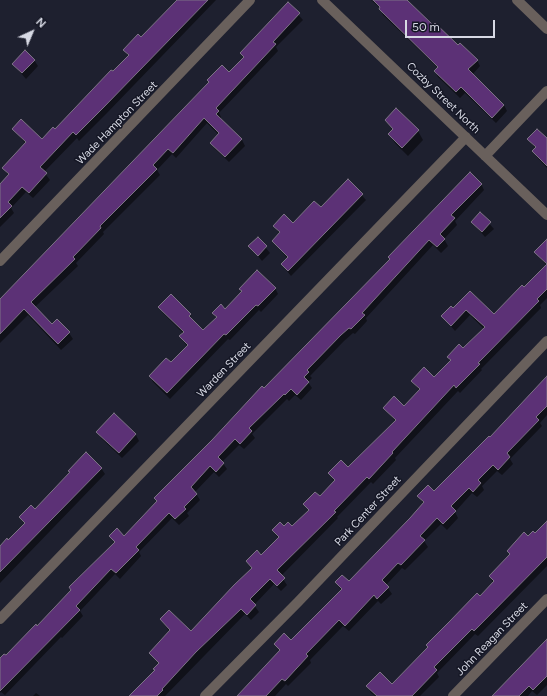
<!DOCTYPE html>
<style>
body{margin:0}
#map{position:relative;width:547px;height:696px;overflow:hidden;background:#1e202f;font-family:Figtree,sans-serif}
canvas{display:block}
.north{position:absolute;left:12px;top:12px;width:40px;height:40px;-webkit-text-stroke:3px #151725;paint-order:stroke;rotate:44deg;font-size:11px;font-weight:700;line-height:16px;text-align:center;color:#d7d9e4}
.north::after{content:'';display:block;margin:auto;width:14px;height:18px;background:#d7d9e4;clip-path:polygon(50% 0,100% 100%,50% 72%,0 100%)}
.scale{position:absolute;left:405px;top:20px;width:90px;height:18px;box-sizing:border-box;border:2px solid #d7d9e4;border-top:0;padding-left:5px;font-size:12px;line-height:14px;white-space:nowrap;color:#d7d9e4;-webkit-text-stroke:3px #151725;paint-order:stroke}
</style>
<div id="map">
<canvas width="547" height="696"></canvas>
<div class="north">N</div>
<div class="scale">50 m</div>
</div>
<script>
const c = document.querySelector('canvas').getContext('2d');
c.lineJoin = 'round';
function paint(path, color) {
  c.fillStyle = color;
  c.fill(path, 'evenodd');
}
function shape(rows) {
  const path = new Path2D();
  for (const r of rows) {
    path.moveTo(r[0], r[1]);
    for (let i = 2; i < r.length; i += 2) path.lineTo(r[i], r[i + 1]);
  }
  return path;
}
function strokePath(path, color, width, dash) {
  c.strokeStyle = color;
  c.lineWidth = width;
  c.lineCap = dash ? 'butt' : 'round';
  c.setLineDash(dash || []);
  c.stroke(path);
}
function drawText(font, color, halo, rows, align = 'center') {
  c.font = font + ' Figtree,sans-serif';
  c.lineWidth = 3;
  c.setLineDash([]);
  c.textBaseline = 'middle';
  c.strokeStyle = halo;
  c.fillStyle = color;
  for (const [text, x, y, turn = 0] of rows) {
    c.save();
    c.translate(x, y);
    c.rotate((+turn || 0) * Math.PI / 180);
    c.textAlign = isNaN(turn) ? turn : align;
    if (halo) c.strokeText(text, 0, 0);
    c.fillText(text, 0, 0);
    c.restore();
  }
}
paint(shape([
 [179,0,216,0,106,114,79,141,77,138,44,172,50,180,33,198,26,192,11,208,14,213,0,227,0,185,9,176,3,168,26,144,13,129,42,140,55,131,128,56,125,50,141,39],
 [371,0,405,0,433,27,477,60,480,66,472,75,504,105,507,111,496,123,465,93,460,98,438,77,435,71,438,68,383,15,380,8],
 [288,3,303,20,276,47,278,51,219,113,221,117,220,119,242,140,245,146,229,162,215,149,211,143,219,135,207,123,176,158,172,154,157,170,160,175,103,232,104,234,76,263,78,266,35,307,52,325,57,320,69,333,73,339,61,350,28,315,0,343,0,300,229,73,244,58,241,53],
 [34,60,38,66,26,79,13,64],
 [386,120,418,131,423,140,408,156,395,143,389,134,393,131],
 [528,139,547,140,547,168,537,157,533,151,536,149],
 [348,180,366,200,291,276,282,265,288,259,273,241,280,234,274,226,293,224,321,208],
 [481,184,484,190,455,221,457,225,444,239,448,246,441,253,433,245,366,318,367,321,355,334,353,333,344,341,310,376,312,378,308,382,312,388,301,400,295,395,289,401,287,399,252,434,255,438,244,449,239,445,222,462,227,469,219,477,214,472,195,492,200,500,187,513,189,516,179,525,172,518,139,552,141,556,120,579,115,574,80,611,83,616,62,638,61,637,5,695,1,692,0,693,0,660,6,657,37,627,115,544,111,536,124,537,158,502,155,498,264,390],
 [480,213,494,229,485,237,472,222],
 [258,238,270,253,262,261,250,246],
 [547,246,547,298,540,305,541,308,481,369,482,370,460,393,458,391,395,458,396,460,373,484,371,482,337,517,338,518,281,576,287,585,281,591,274,584,254,605,259,612,251,620,245,614,165,696,130,696,155,670,159,664,150,653,170,632,161,620,191,632,252,570,247,562,261,556,279,539,273,531,292,528,309,511,304,504,320,498,335,482,329,473,348,469,396,422,384,408,404,407,420,391,412,381,434,379,451,361,449,357,463,350,484,329,470,315,455,331,442,316,453,310,470,292,494,316,546,265,535,252],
 [275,288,278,294,261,312,259,310,230,340,228,339,170,399,153,382,150,376,171,364,188,347,180,337,183,333,163,313,159,307,190,315,193,321,203,332,217,318,214,313,225,310,242,292,241,289],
 [547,378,547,415,540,423,542,426,510,459,513,464,502,475,497,471,482,486,484,490,477,497,472,493,455,512,458,518,447,530,441,524,424,541,428,547,405,570,402,568,386,585,392,594,381,604,378,601,349,631,343,626,310,660,311,663,288,686,286,684,275,696,240,696,280,651,275,644,291,642,341,590,336,583,349,583,424,504,418,496,435,493,490,439],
 [114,414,136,435,139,441,122,458,101,438,98,432],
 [101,468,105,474,0,583,0,548,25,524,20,517,35,510,70,473,69,471],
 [547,522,547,566,478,636,475,634,437,673,439,677,420,696,375,696,371,693,368,687,392,685,493,583,490,576,510,555,508,551,535,535],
 [547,640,547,685,537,695,532,691,528,696,493,696],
 [36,693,40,696,33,696]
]), '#0007');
const building = shape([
 [177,0,208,0,103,108,76,135,73,132,40,167,47,173,29,193,22,187,8,202,12,206,0,218,0,184,9,174,2,168,26,142,12,129,21,119,42,139,53,127,55,129,111,70,113,71,129,55,123,50,138,34,141,37,177,0],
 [373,0,407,0,433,25,435,23,458,45,460,43,478,60,468,69,504,105,492,118,461,87,456,92,434,71,438,67,379,9,380,7,373,0],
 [288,2,300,13,273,42,276,44,216,108,219,111,216,114,242,139,225,157,210,143,219,133,204,118,173,153,168,149,153,165,157,169,100,226,101,228,73,257,75,259,31,302,52,324,57,319,70,332,58,344,24,309,0,334,0,299,209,82,207,80,222,65,229,72,244,57,240,53,288,2],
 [25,50,35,60,22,73,12,64,25,50],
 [396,108,419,130,402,148,388,134,393,129,385,120,396,108],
 [537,129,547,138,547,166,532,151,536,147,527,139,537,129],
 [470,172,482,184,451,215,455,218,440,234,445,239,437,247,429,240,362,313,365,315,351,329,349,328,341,335,307,370,309,372,304,377,309,382,297,395,291,389,285,395,284,394,249,428,252,431,240,444,235,439,218,457,224,463,216,472,210,466,191,487,197,494,184,507,186,509,175,519,169,513,136,547,139,550,116,573,111,569,76,606,80,610,0,691,0,658,4,654,6,655,36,624,37,626,71,590,69,587,115,542,109,536,117,528,124,536,157,501,154,498,212,440,262,386,264,388,390,259,388,257,470,172],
 [348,179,363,194,288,271,281,264,288,257,272,241,280,232,273,226,284,214,293,223,314,201,321,207,348,179],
 [480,212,491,222,482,232,471,222,480,212],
 [258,237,267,246,258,256,248,246,258,237],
 [547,239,547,289,537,299,539,301,478,363,480,364,456,388,454,385,392,452,393,453,369,479,367,477,334,511,336,512,277,570,285,578,277,586,270,579,250,599,256,605,247,615,241,609,196,652,162,689,163,690,157,696,129,696,155,670,153,669,159,663,149,653,170,630,160,619,169,610,191,631,234,585,252,568,246,561,257,550,261,555,279,537,272,530,280,522,284,526,288,522,292,526,309,510,303,504,315,492,320,496,335,480,328,473,341,460,348,467,396,420,383,408,394,396,404,406,420,389,411,381,424,367,434,377,451,360,447,357,459,344,463,348,485,327,466,310,451,326,441,316,451,306,453,308,470,291,494,314,522,285,524,287,547,264,534,252,547,239],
 [257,270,276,288,258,306,256,305,226,335,224,334,167,393,149,376,166,358,171,362,188,345,179,336,184,332,158,307,171,294,191,314,189,316,203,330,217,317,212,313,221,304,225,309,242,291,239,289,257,270],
 [547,376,547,406,536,417,539,420,507,453,510,457,498,470,493,465,478,480,481,483,473,492,469,488,451,506,456,511,443,524,437,518,420,536,425,540,401,565,398,563,382,580,389,587,377,599,374,595,345,626,339,620,306,654,308,656,285,681,282,679,266,696,237,696,280,650,274,644,284,633,291,640,342,589,335,582,342,575,349,581,410,518,424,502,417,496,428,485,434,491,489,436,490,437,547,376],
 [114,413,136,434,119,453,96,432,114,413],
 [86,452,102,468,0,572,0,546,7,538,8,540,25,523,19,517,31,505,35,509,70,472,68,471,86,452],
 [547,521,547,557,474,631,472,629,434,667,437,670,412,696,377,696,366,686,380,672,392,684,428,647,426,645,449,622,477,593,480,596,494,581,489,576,510,554,507,551,524,532,528,536,533,531,535,533,547,521],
 [547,639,547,676,533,690,529,686,519,696,492,696,547,639]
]);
paint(building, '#5c3176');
strokePath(building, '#7d7385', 1);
strokePath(shape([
 [322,0,547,215],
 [517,0,547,29],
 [485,156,547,91],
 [0,261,250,0],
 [0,619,466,137],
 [205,696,298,602,547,341],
 [453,696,547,599]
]), '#69605c', 10);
drawText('11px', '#d7d9e4', '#151725', [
 ["Cozby Street North",443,98,44],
 ["Wade Hampton Street",117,123,-46],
 ["Warden Street",224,370,-46],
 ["Park Center Street",368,511,-47],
 ["John Reagan Street",492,639,-46]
]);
</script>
